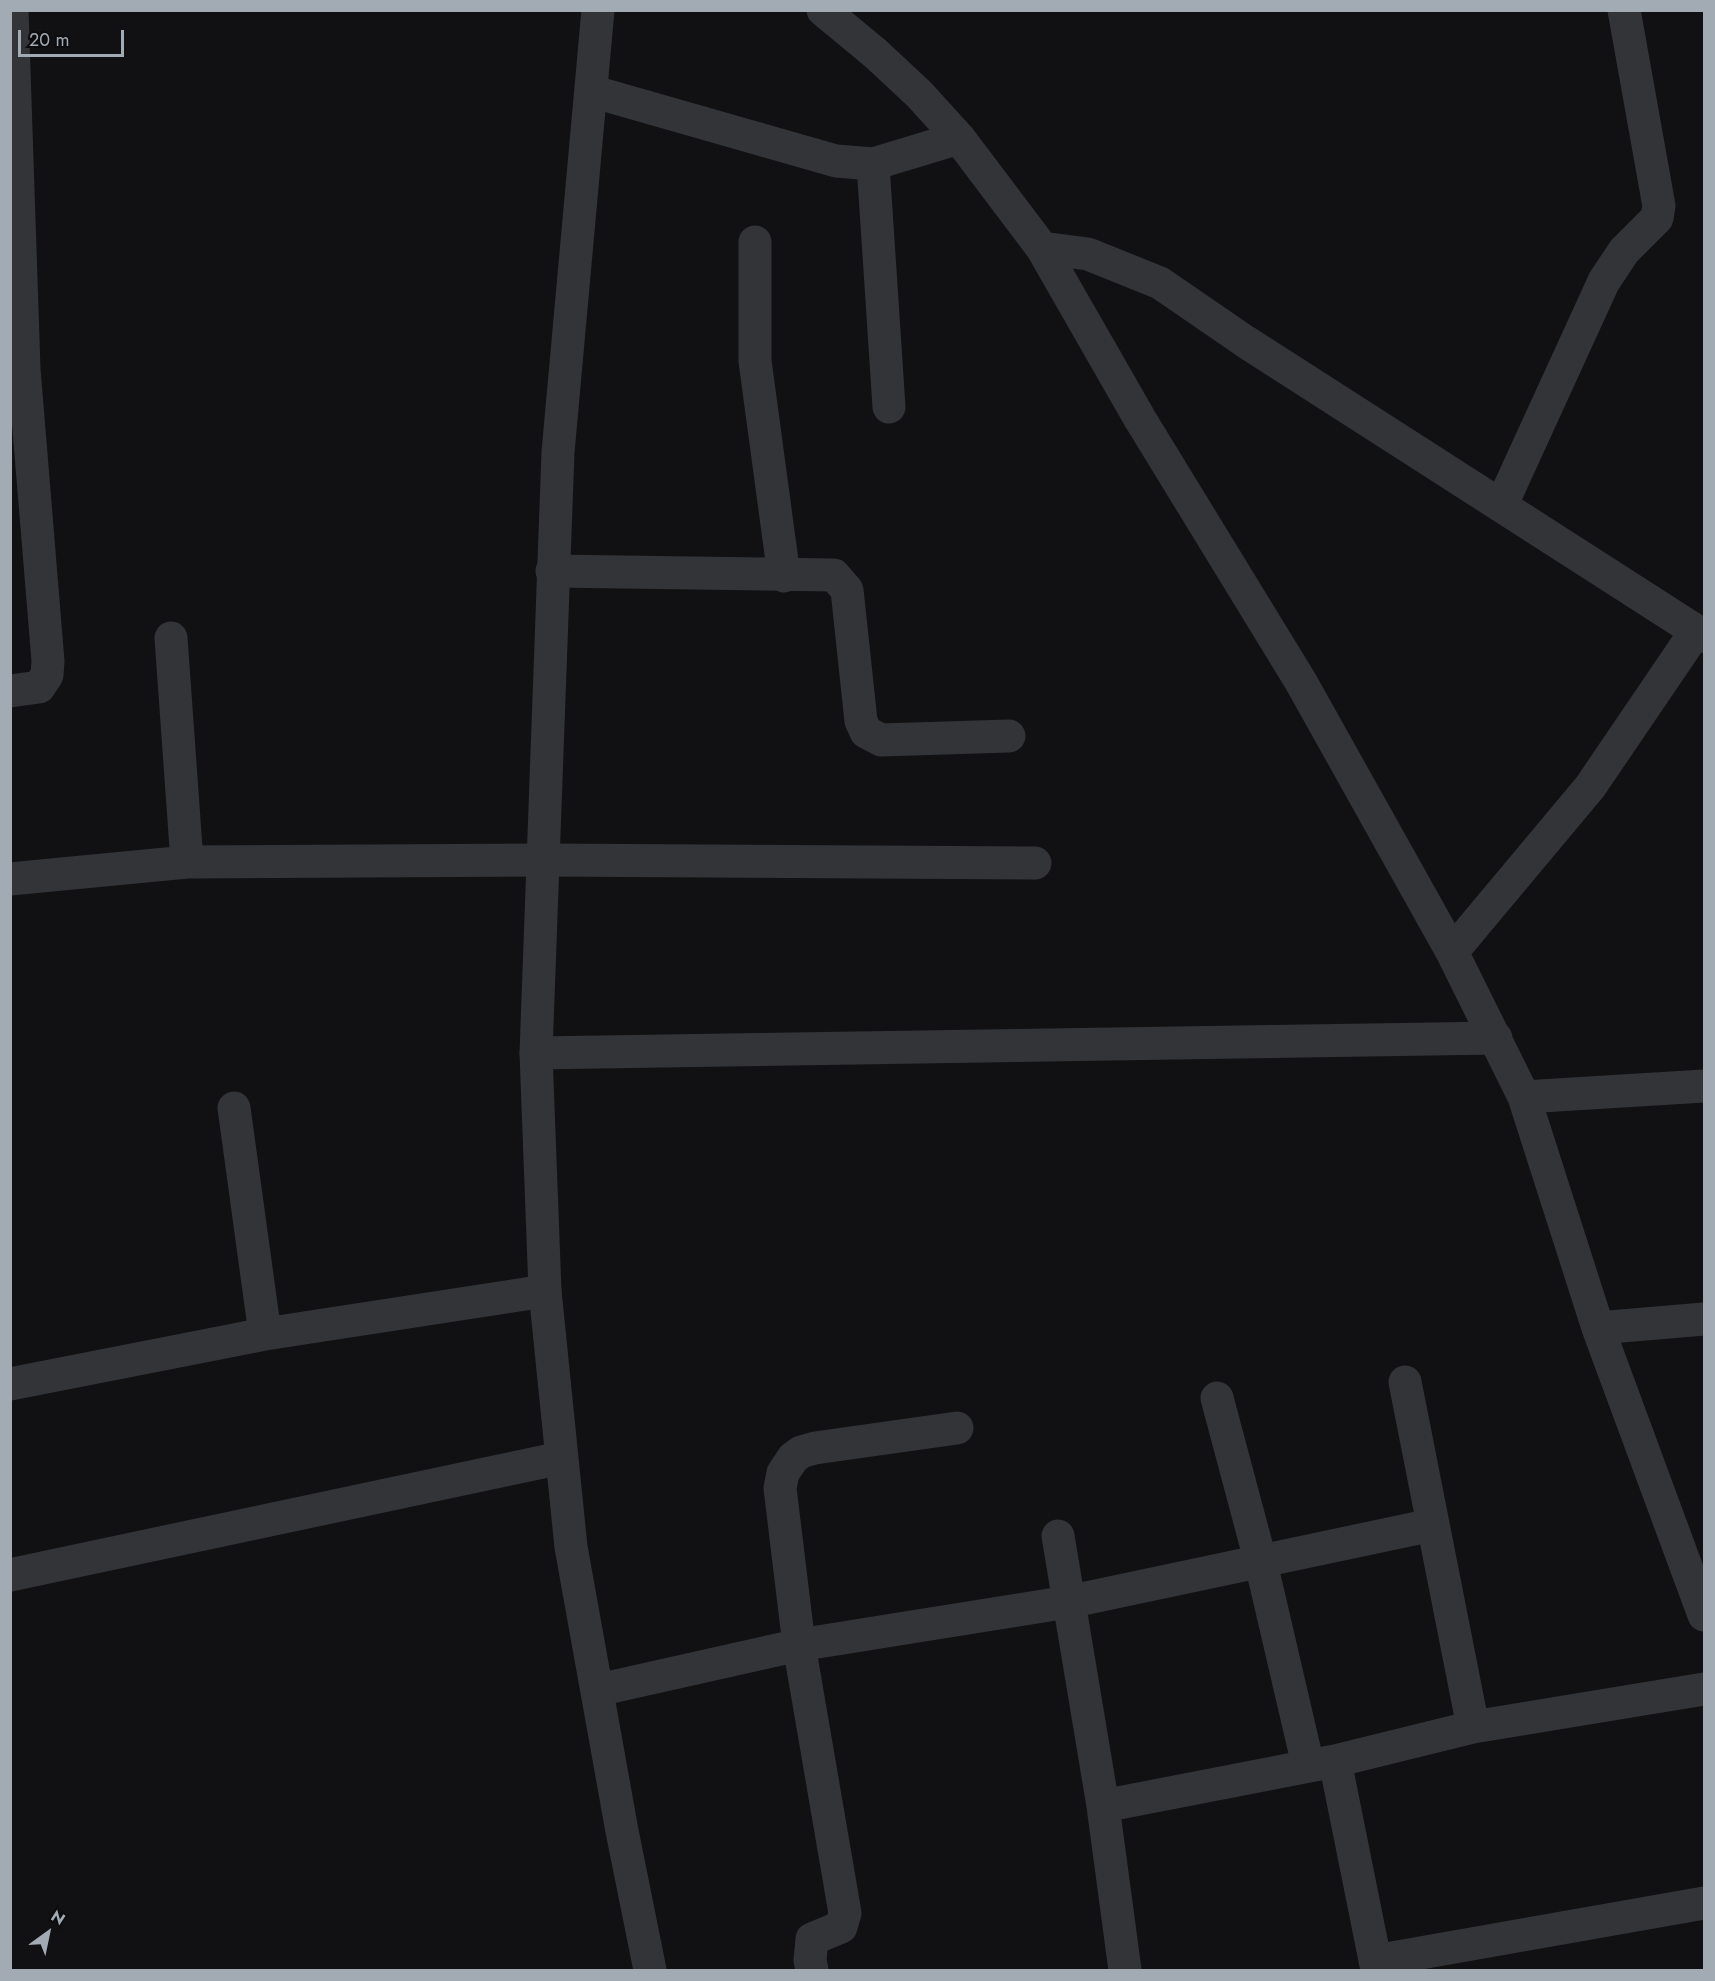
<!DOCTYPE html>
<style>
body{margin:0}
#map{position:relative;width:1715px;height:1981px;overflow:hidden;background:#111113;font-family:Jost,sans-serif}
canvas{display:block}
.frame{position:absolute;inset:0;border:12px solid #a2abb4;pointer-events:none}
.north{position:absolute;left:18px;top:1903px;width:60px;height:60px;-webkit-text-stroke:4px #0c0c0e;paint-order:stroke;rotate:33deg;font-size:16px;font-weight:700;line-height:24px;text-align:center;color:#a2abb4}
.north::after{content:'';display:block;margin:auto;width:21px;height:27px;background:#a2abb4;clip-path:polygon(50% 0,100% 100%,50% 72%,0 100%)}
.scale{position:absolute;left:18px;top:30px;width:106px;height:27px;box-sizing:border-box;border:3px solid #a2abb4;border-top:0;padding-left:8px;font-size:18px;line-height:21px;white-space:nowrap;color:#a2abb4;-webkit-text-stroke:4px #0c0c0e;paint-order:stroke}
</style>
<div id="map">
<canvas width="1715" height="1981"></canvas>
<div class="frame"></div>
<div class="north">N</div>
<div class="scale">20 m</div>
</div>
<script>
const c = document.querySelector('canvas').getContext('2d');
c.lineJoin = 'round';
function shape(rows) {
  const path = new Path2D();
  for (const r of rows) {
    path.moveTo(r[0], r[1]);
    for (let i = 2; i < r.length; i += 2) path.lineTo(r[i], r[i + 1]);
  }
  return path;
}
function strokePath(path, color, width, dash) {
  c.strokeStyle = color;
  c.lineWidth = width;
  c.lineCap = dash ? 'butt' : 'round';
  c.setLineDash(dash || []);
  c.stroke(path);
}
strokePath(shape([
 [823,10,875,53,919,94,959,138,1042,248,1140,419,1301,682,1452,952,1524,1097,1598,1328,1704,1615],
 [591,91,836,161,873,164,959,138],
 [873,164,889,407],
 [755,242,755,361,784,576],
 [1042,248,1088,254,1160,283,1246,342,1704,636],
 [1501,506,1604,281,1624,251,1657,218,1659,206,1624,10],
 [552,571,834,575,847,590,861,721,866,732,881,740,1009,736],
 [171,638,187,862],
 [10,691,39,687,47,675,48,661,24,369,12,10],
 [10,879,187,862,544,860,1035,863],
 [1452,952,1590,787,1696,631],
 [536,1053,1496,1038],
 [1524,1097,1704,1086],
 [234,1108,265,1334],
 [1598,1328,1704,1319],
 [1405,1382,1473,1727],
 [10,1384,265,1334,545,1291],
 [1217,1398,1261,1563,1308,1765],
 [1058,1536,1103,1806,1125,1970],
 [10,1575,561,1458],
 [598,1690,799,1645,1068,1602,1432,1525],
 [1335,1761,1377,1970],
 [1103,1806,1335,1761,1473,1727,1704,1689],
 [1375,1961,1704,1903],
 [812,1970,810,1960,812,1939,841,1927,845,1913,799,1645,780,1488,783,1473,793,1458,801,1452,815,1448,957,1428]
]), '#323438', 33);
strokePath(shape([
 [598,10,558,452,536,1053,545,1291,571,1547,622,1831,650,1970]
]), '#323438', 33);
</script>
